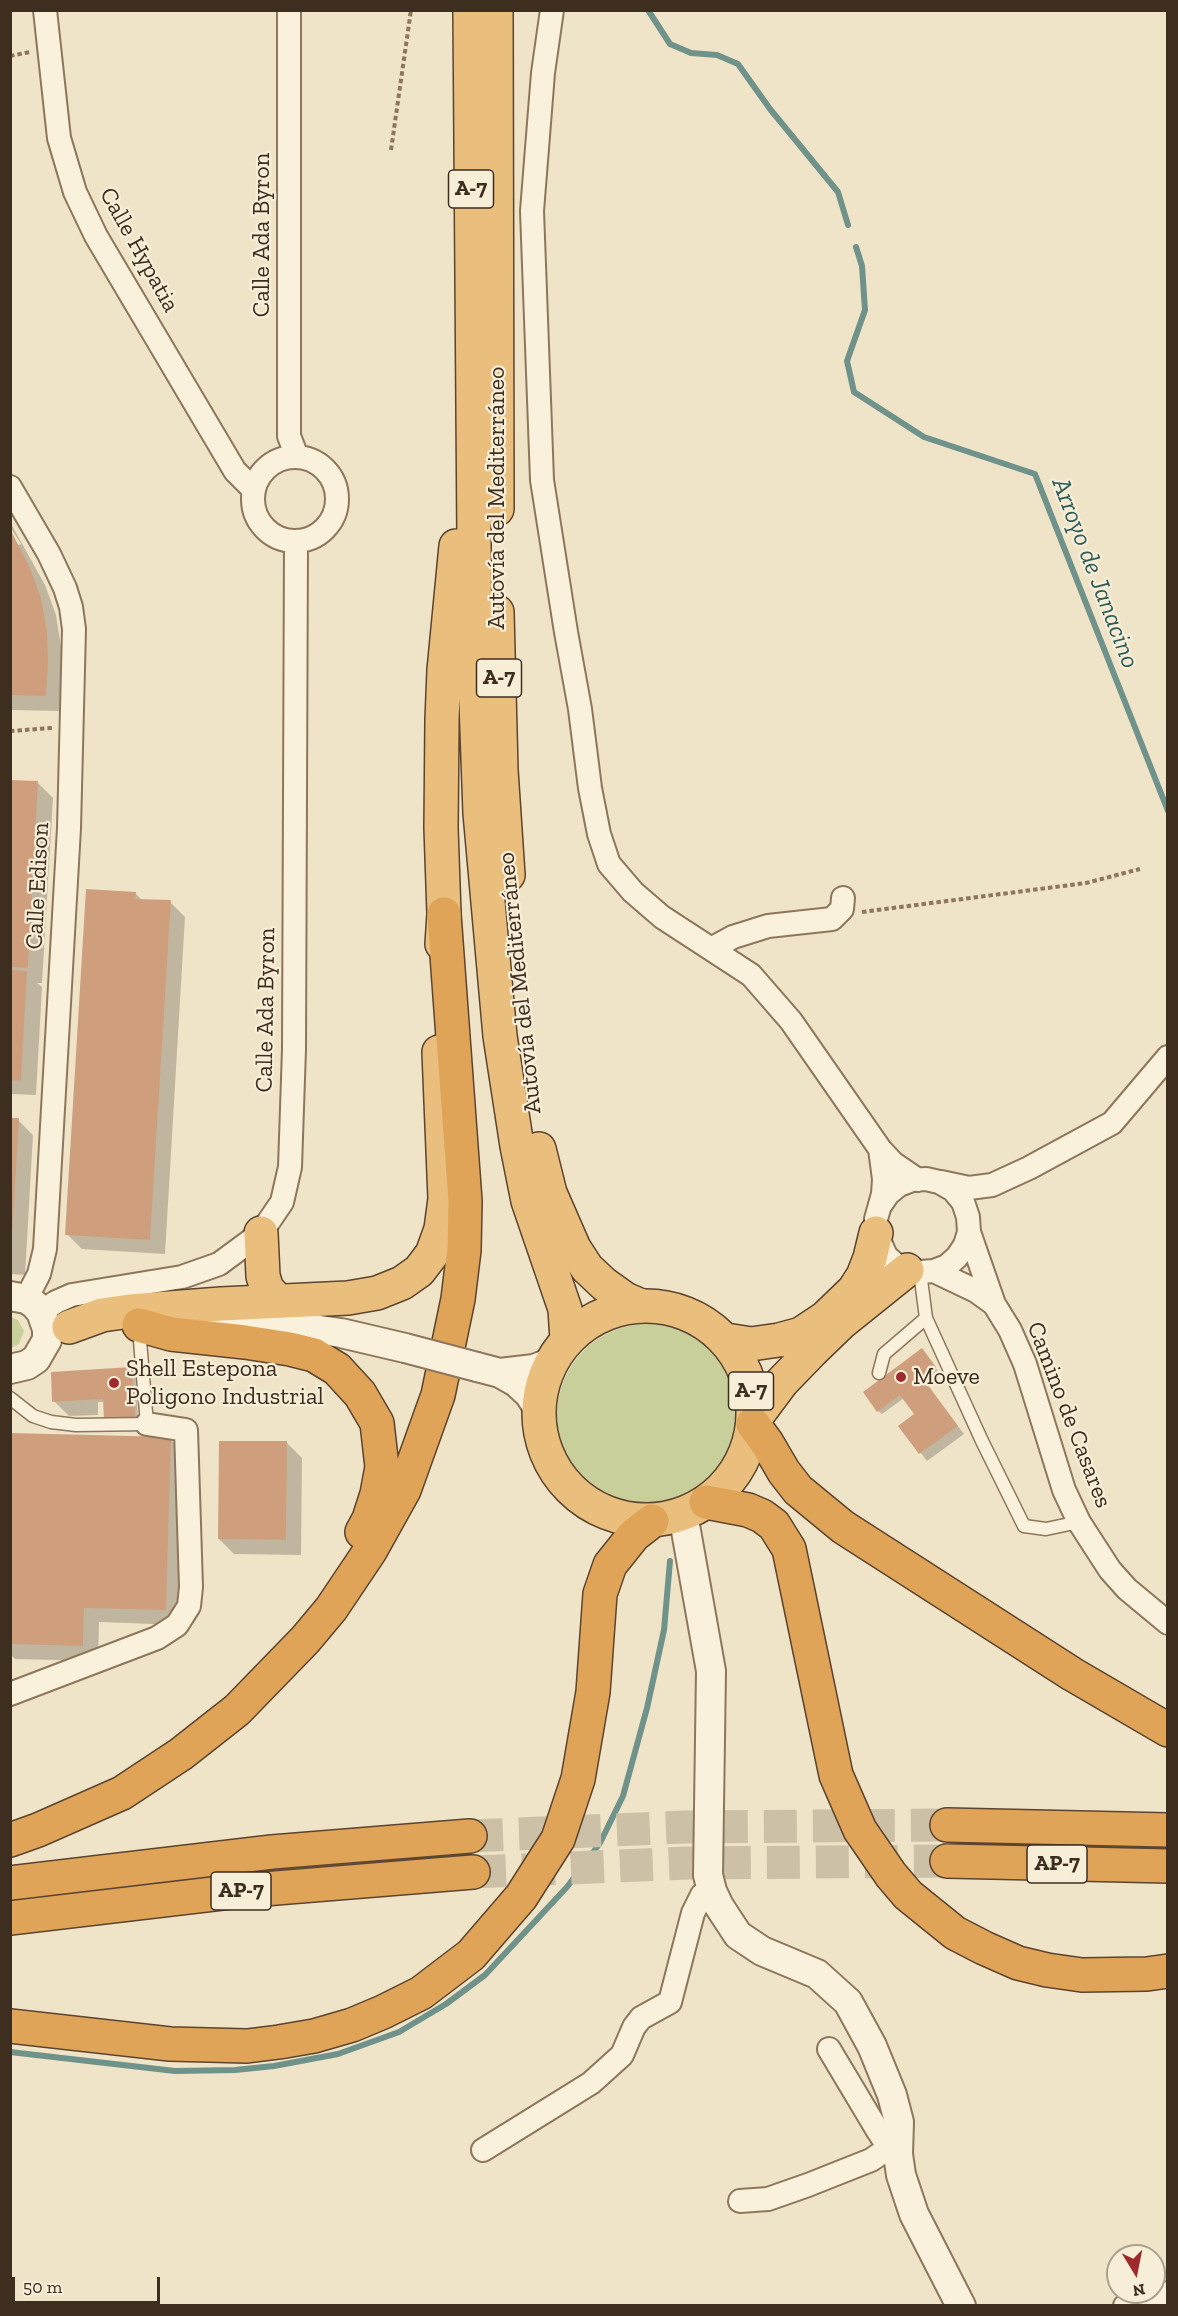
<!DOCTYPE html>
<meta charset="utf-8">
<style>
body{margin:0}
#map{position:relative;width:1178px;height:2316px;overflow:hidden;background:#f0e4c8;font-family:"Zilla Slab",serif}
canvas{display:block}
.frame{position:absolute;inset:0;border:12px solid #3d2e20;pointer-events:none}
.north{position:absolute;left:1106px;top:2244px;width:60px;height:60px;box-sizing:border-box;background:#f7eed8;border:2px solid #ada18e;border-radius:50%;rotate:170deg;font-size:16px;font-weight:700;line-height:24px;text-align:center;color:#3d2e20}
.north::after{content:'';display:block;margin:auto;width:21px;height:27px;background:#9e2a2b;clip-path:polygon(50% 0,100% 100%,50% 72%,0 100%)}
.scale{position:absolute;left:12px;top:2277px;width:148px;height:27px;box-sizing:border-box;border:3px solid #3d2e20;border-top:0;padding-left:8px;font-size:18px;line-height:21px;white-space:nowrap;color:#3d2e20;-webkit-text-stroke:4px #f7eed8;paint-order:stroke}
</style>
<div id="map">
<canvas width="1178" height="2316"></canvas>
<div class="frame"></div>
<div class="north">N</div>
<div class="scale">50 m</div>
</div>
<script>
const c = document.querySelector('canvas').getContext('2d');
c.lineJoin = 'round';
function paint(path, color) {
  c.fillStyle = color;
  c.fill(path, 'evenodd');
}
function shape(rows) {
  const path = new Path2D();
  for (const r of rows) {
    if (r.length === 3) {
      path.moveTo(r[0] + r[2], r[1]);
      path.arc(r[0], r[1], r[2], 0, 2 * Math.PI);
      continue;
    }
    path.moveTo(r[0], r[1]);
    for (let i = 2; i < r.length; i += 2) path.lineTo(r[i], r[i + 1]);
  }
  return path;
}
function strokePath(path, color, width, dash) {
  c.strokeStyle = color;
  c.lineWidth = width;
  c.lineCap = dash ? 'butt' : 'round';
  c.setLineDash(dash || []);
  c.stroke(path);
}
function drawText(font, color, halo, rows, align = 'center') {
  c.font = font + ' "Zilla Slab",serif';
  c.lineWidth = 4.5;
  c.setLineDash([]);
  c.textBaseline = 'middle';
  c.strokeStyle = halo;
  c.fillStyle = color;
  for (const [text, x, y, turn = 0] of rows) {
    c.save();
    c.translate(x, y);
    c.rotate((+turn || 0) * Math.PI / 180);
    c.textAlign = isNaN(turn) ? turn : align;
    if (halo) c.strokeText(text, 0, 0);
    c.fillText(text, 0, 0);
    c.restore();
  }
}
paint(shape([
 [11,1317,18,1320,24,1331,19,1344,11,1348],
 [648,1415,91]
]), '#c9cf9b');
paint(shape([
 [10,522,45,585,56,615,61,647,63,678,60,711,10,710,10,533,18,545,21,544,10,527],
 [10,781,38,783,53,798,42,983,37,983,42,987,36,1095,10,1094],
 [135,893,142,900,170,902,185,917,165,1254,82,1249,67,1234],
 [10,1119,18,1120,33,1135,25,1275,10,1274],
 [925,1354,938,1371,924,1381,964,1434,927,1461,900,1426,916,1415,904,1398,882,1414,878,1411],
 [131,1369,135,1372,138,1419,109,1421,105,1402,98,1402,98,1415,69,1416,54,1401],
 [10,1434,170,1439,186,1454,181,1625,99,1622,98,1661,15,1659,10,1654],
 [286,1442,302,1458,301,1555,234,1554,219,1539]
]), '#0003');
strokePath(shape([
 [648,10,670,44,691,53,717,55,738,64,770,109,838,192,848,225],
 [856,247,862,266,865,310,847,361,854,392,924,437,1035,474,1168,811],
 [10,2052,175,2071,235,2070,274,2066,338,2054,399,2032,446,2004,485,1975,567,1887,600,1843,623,1796,647,1708,664,1630,670,1561]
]), '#6f938a', 6);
paint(shape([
 [10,529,30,568,41,598,47,631,48,662,46,696,10,695],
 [10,780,38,781,28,968,10,967],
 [86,889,136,892,135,899,171,900,150,1240,65,1235],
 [10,970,27,971,21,1081,10,1080],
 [10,1118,19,1118,12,1235,10,1235],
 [922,1348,936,1367,922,1377,958,1426,919,1454,898,1426,914,1414,900,1395,877,1412,863,1392],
 [132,1367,135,1417,104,1419,103,1399,52,1402,51,1372],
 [10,1433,171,1437,166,1610,84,1608,83,1646,10,1644],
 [219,1441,287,1441,286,1540,218,1539]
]), '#cf9f7d');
strokePath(shape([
 [470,1836,686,1827,947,1825],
 [473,1872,689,1863,947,1861]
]), '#ccc0a6', 33, [33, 16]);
const service = shape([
 [926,1318,982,1441,1024,1526,1046,1529,1079,1522],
 [879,1373,884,1354,926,1318,920,1272],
 [10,1398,33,1416,51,1422,76,1425,147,1424,139,1329]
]);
const minor = shape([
 [45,10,59,138,75,192,96,236,235,471,254,490],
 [289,10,289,436,297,457],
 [552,10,543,73,532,211,542,480,566,632,580,709,590,788,599,834,609,864,633,892,662,917,751,975,791,1021,880,1149,893,1163,918,1180],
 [295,499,42],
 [10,487,49,554,65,588,71,607,74,629,69,828,45,1249,39,1274,26,1299],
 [711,949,733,937,768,926,832,919,842,909,843,898],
 [941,1182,969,1188,992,1185,1029,1168,1112,1123,1168,1057],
 [880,1206,888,1194,899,1185,912,1180,926,1179,939,1182,953,1190,963,1202,968,1217,969,1232,965,1245,957,1257,947,1266,934,1271,920,1272,907,1270,895,1264,886,1256,876,1233,876,1219,883,1194,884,1179,880,1149],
 [969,1232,994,1304,1010,1330,1025,1364,1064,1490,1079,1522,1110,1570,1127,1589,1168,1623],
 [934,1271,976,1291,994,1304],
 [41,1312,56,1302,72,1295,182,1277,219,1264,261,1233,282,1202,290,1167,294,1049,296,542],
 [10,1694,157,1638,177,1625,189,1606,191,1587,186,1430,147,1424],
 [829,2049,878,2131,889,2148,898,2154],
 [483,2150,591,2083,622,2055,634,2027,641,2018,670,2002,693,1913,702,1895,712,1891],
 [740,2201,768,2199,808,2185,871,2160,889,2148],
 [1125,2306,1168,2293]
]);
const tertiary = shape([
 [10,1296,26,1299,34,1304,41,1312,47,1329,47,1340,36,1359,27,1365,10,1369],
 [181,1324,250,1322,286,1325,341,1333,405,1348],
 [477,1367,500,1373,516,1382,529,1394,538,1408],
 [500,1373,534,1369,549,1363],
 [683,1514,711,1671,708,1875,712,1891,719,1906,738,1935,762,1951,817,1974,848,2002,872,2046,892,2095,899,2122,898,2154,901,2175,914,2214,961,2306]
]);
const trunk = shape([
 [470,10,475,674,480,813,500,1036,517,1146,528,1201,565,1309,567,1340],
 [496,10,497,509],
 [497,612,501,770,508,875],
 [442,944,444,914,441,828,442,720,444,670,456,546],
 [539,1149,550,1193,574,1248,587,1268,604,1284,625,1299,639,1305],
 [261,1233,263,1276,267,1289,278,1301],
 [646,1413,107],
 [69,1327,102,1315,130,1311,221,1304,348,1298,377,1293,402,1283,419,1271,432,1254,441,1229,445,1199,439,1052],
 [726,1340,751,1344,779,1340,801,1334,825,1318,854,1290,863,1276,870,1258,876,1233],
 [753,1421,782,1382,812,1351,841,1323,907,1270]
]);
const motorway = shape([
 [139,1325,171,1334,245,1342,290,1349,314,1355,337,1369,360,1394,377,1423,382,1467,377,1494,369,1519,362,1532],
 [753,1424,767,1443,784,1472,798,1490,843,1527,1072,1674,1168,1730],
 [706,1502,748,1510,762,1516,774,1525,789,1549,836,1775,860,1830,891,1875,908,1895,955,1933,984,1948,1018,1963,1047,1970,1082,1975,1147,1974,1168,1971],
 [947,1825,1168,1830],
 [10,1840,38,1830,122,1793,181,1754,237,1710,305,1640,331,1609,370,1551,404,1490,438,1395,458,1299,464,1250,465,1201,444,914],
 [947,1861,1168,1866],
 [10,1883,272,1852,470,1836],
 [10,1918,239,1891,473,1872],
 [10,2026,170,2044,247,2046,279,2042,314,2036,352,2025,383,2012,421,1993,471,1955,521,1897,558,1839,578,1779,593,1692,600,1594,610,1565,634,1535,652,1521]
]);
strokePath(service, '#8d765c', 15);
strokePath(minor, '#8d765c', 26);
strokePath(tertiary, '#8d765c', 32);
strokePath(trunk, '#5b4430', 36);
strokePath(motorway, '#5b4430', 36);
strokePath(shape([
 [10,56,30,52],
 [391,150,411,10],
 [10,731,52,728],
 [862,912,1086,883,1140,869]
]), '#8d765c', 4, [4.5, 3]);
strokePath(service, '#faf1dc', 12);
strokePath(minor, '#faf1dc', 22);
strokePath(tertiary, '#faf1dc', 28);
strokePath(trunk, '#eabe7c', 33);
strokePath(motorway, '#e0a458', 33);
const tertiaryBridge = shape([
 [405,1348,477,1367]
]);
strokePath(tertiaryBridge, '#8d765c', 32, []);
strokePath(tertiaryBridge, '#faf1dc', 28);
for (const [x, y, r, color] of [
 [901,1377,6,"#9e2a2b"],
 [114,1383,6,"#9e2a2b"]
]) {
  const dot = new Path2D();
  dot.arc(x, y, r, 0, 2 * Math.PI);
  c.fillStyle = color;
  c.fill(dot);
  strokePath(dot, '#f7eed8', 2);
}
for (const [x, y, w] of [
 [471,189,45],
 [499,678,45],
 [751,1391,45],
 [1057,1864,60],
 [241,1891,60]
]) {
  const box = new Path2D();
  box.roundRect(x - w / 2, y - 19, w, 38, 4.5);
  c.fillStyle = '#f7eed8';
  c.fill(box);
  strokePath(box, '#3d2e20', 1.5);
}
drawText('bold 22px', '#3d2e20', null, [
 ["A-7",471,189],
 ["A-7",499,678],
 ["A-7",751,1391],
 ["AP-7",1057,1864],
 ["AP-7",241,1891]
]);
drawText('24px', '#3d2e20', '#f7eed8', [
 ["Calle Ada Byron",262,235,-90],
 ["Calle Hypatia",139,250,61],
 ["Autovía del Mediterráneo",497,498,-90],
 ["Calle Edison",38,886,-87],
 ["Autovía del Mediterráneo",520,983,-96],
 ["Calle Ada Byron",266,1010,-89],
 ["Camino de Casares",1069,1415,69]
]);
drawText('24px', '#3d2e20', '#f7eed8', [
 ["Shell Estepona",126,1369],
 ["Poligono Industrial",126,1397],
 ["Moeve",913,1377]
], 'left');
drawText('italic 26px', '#2f5d5a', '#f7eed8', [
 ["Arroyo de Janacino",1095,573,69]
]);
</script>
